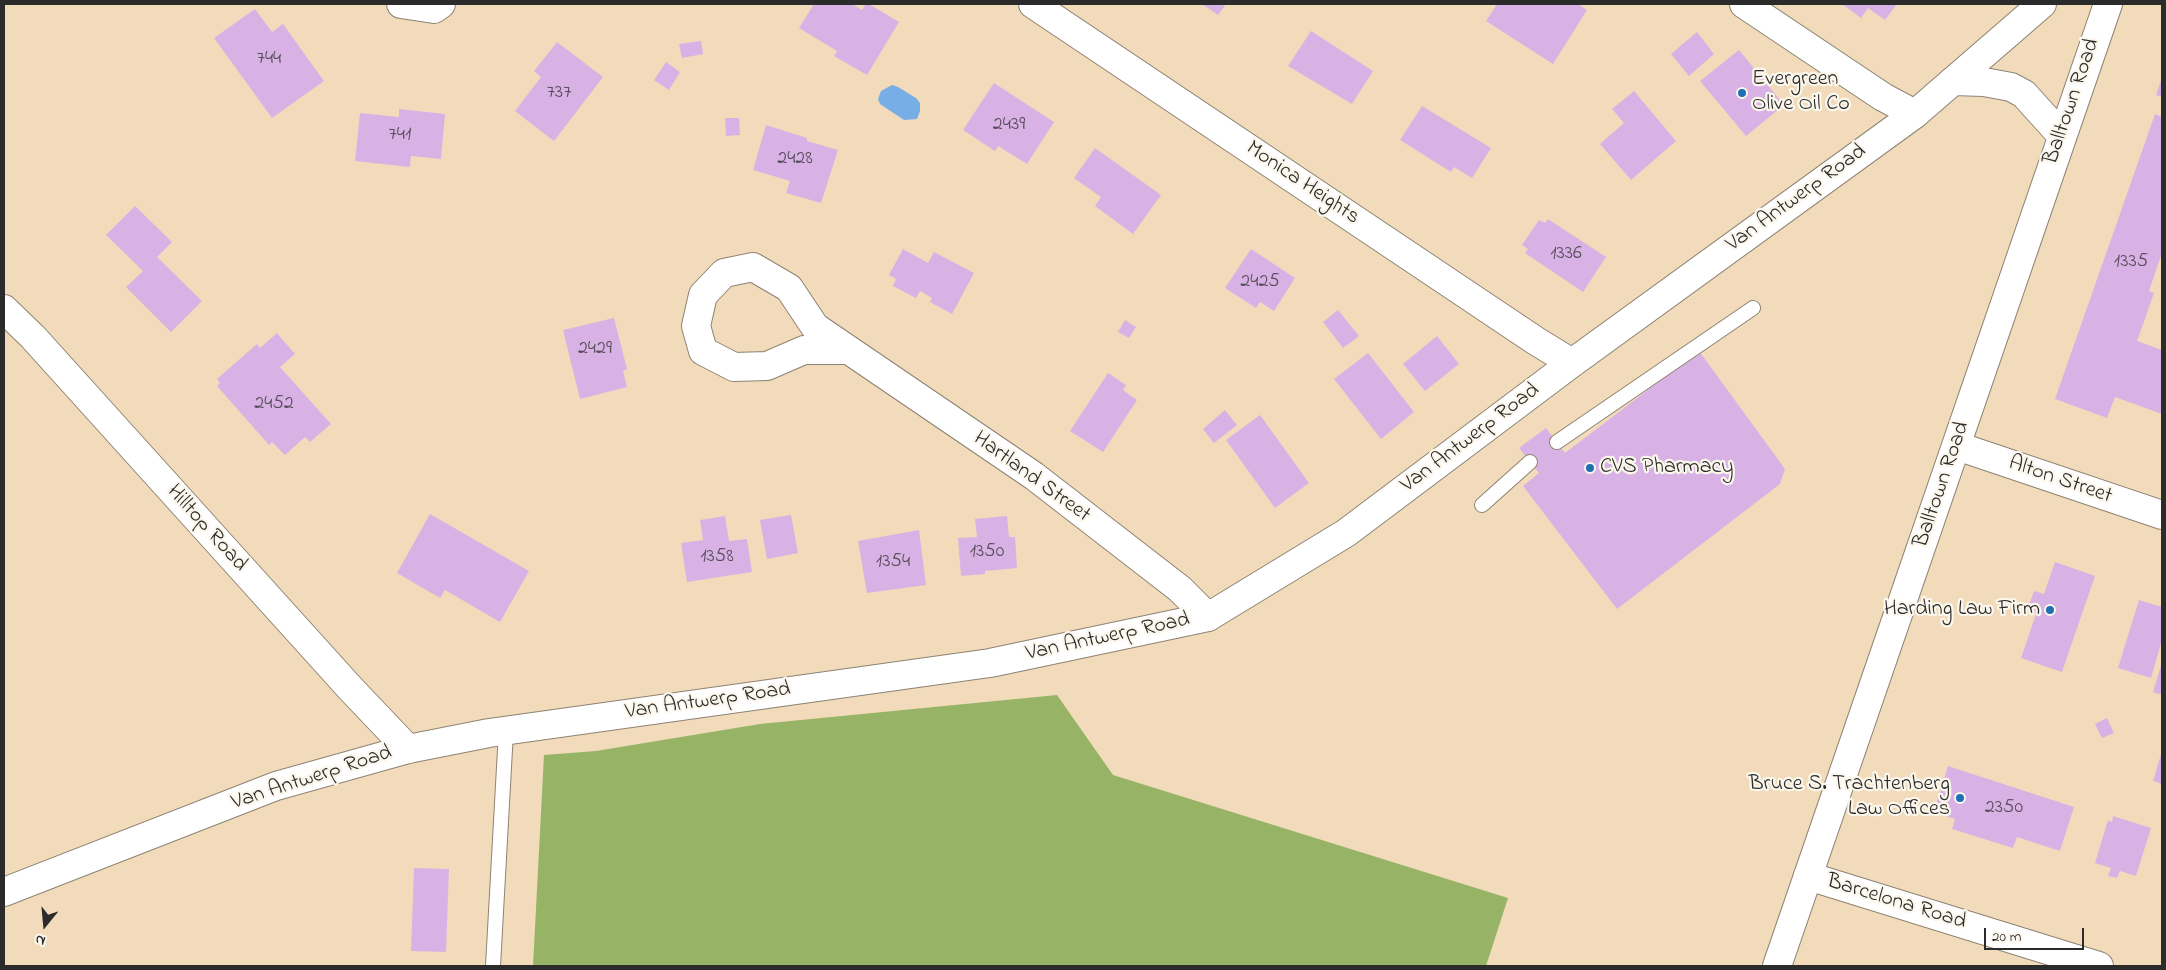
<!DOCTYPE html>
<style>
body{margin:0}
#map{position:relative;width:2166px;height:970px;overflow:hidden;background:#f1dbbb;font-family:"Indie Flower",sans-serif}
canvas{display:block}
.frame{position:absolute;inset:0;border:5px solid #2b2b2b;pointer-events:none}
.north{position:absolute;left:20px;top:900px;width:50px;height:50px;-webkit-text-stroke:4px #fbf7ec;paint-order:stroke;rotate:197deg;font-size:14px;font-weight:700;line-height:20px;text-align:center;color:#2b2b2b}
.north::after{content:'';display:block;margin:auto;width:18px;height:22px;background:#2b2b2b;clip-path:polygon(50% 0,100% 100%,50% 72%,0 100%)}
.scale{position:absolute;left:1984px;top:928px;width:100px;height:22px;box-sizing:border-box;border:2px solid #2b2b2b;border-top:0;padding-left:6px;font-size:15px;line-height:18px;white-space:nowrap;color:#2b2b2b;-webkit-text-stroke:4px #fbf7ec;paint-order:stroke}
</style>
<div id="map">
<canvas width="2166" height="970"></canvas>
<div class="frame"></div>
<div class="north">N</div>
<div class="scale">20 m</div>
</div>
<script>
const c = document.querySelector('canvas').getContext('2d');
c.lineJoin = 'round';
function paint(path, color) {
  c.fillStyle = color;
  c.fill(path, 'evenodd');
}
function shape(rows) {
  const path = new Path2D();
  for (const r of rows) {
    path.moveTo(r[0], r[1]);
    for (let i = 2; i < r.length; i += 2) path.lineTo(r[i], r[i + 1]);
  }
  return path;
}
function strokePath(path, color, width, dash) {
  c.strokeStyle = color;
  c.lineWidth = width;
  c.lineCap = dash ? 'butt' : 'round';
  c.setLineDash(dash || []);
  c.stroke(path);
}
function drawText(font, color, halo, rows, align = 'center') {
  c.font = font + ' "Indie Flower",sans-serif';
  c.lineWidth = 4.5;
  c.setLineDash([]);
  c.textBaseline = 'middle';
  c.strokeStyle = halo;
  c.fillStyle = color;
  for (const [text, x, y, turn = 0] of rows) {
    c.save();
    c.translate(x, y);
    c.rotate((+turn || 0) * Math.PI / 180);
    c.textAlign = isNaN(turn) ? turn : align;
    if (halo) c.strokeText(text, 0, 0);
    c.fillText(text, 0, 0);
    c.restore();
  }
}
paint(shape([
 [1057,695,1113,775,1508,898,1486,966,533,966,544,755,596,751,760,724]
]), '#97b466');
paint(shape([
 [892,85,898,87,916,98,920,103,920,111,917,119,904,120,880,104,878,99,881,91]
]), '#77aee6');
paint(shape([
 [814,4,852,4,862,10,866,4,869,4,899,22,867,75,834,56,837,51,799,28],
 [1202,4,1226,4,1218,15],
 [1497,4,1578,4,1587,10,1553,64,1486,21],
 [1842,4,1897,4,1885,20,1868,8,1861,18],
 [255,9,272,32,283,24,324,81,272,118,214,38],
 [1311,31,1373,71,1352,104,1288,66],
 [1697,32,1714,54,1689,76,1671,54],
 [701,41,703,54,682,58,679,44],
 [557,42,603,77,554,141,515,111,541,77,534,71],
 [1739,50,1784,105,1746,136,1700,81],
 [666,62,680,72,669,90,654,80],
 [2162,77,2162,97,2156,95],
 [994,83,1054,122,1027,164,998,146,995,151,963,130],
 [1634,91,1676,141,1631,180,1600,144,1624,123,1612,109],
 [1422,106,1491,148,1472,178,1454,167,1451,172,1400,140],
 [399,109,445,114,441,159,411,156,410,167,355,161,360,113,399,117],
 [2155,114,2162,117,2162,253,2149,291,2154,293,2137,341,2162,350,2162,414,2115,397,2107,418,2055,399],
 [725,118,739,118,740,135,726,136],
 [766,125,807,138,807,141,838,150,821,203,786,193,790,181,753,170],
 [1095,148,1161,195,1133,234,1095,206,1101,197,1074,178],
 [135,206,172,242,157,257,202,301,171,332,126,287,143,271,106,235],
 [1548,219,1606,257,1583,292,1525,253,1528,249,1522,245,1539,220,1545,223],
 [903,249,928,263,934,252,974,273,952,314,930,302,932,298,920,291,916,298,893,286,896,279,889,275],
 [1251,249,1295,278,1274,311,1260,302,1256,308,1225,288],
 [1338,310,1359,336,1343,348,1323,322],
 [614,318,627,369,623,371,627,387,580,399,563,330],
 [1125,320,1136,327,1129,338,1118,332],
 [277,333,295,354,280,367,331,424,310,442,305,437,285,455,272,442,269,445,217,386,220,383,217,379,257,344,260,348],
 [1437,336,1459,364,1425,391,1403,364],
 [1699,351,1785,469,1780,484,1617,609,1523,486,1539,473,1519,448,1546,428,1565,453],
 [1368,353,1414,412,1381,439,1334,379],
 [1108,373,1126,385,1123,390,1137,400,1103,452,1070,431],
 [1225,410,1237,425,1214,443,1203,429],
 [1260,415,1309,483,1275,508,1226,440],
 [430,514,529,571,500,622,445,590,440,598,397,573],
 [791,515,798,553,767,559,760,520],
 [725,516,729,541,747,539,752,572,687,582,681,543,703,540,700,520],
 [1007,516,1009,537,1015,537,1017,568,985,571,985,574,961,576,958,538,977,537,975,519],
 [919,530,926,585,867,593,858,541],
 [2055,562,2095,576,2062,672,2021,658,2036,614,2027,610,2034,591,2044,594],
 [2139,600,2162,607,2162,640,2151,678,2118,668],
 [2162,662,2162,695,2153,692],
 [2107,718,2114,733,2102,738,2095,724],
 [2162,751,2162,784,2153,781],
 [1948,766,2074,807,2060,851,2017,837,2013,848,1952,829,1955,819,1934,812],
 [2113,816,2151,828,2136,876,2120,871,2117,878,2108,876,2111,868,2095,863,2108,820,2112,822],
 [414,868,449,869,446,952,411,951]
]), '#d9b2e5');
const service = shape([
 [1557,442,1753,308],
 [1482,505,1530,462],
 [493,966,506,731]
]);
const minor = shape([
 [401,4,434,9,441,4],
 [1033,4,1536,341,1572,363],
 [1744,4,1883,97,1915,114],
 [4,309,33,337,350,688,408,749],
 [846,350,804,350,767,366,734,367,703,351,696,326,703,295,724,273,753,267,789,288,815,327,1034,476,1180,589,1208,617],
 [1957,446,2162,515],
 [1808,876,2099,966]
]);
const tertiary = shape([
 [4,892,276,786,408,749,489,733,990,663,1208,617,1346,533,1572,363,1915,114,2042,4]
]);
const primary = shape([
 [1953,81,1984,82,2011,87,2024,94,2061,135],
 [1777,966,2108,4]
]);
strokePath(service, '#8e8373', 16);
strokePath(minor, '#8e8373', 30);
strokePath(tertiary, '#8e8373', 30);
strokePath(primary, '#8e8373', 30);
strokePath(service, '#fff', 14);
strokePath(minor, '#fff', 28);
strokePath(tertiary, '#fff', 28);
strokePath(primary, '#fff', 28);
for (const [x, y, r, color] of [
 [1742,93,5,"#1f6fb2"],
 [1590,468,5,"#1f6fb2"],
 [2050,610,5,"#1f6fb2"],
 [1960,798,5,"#1f6fb2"]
]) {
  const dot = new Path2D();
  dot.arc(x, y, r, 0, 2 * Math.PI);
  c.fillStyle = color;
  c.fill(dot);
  strokePath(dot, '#fbf7ec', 2);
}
drawText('20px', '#564d5a', null, [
 ["744",269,60],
 ["737",559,94],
 ["2439",1009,126],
 ["741",400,136],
 ["2428",795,160],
 ["1336",1566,255],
 ["1335",2131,263],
 ["2425",1260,283],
 ["2429",595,350],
 ["2452",274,405],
 ["1350",987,553],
 ["1358",717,558],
 ["1354",893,563],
 ["2350",2004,809]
]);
drawText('22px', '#2b2b2b', '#fbf7ec', [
 ["Evergreen",1752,80],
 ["Olive Oil Co",1752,105],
 ["CVS Pharmacy",1600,468],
 ["Harding Law Firm",2040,610,"right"],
 ["Bruce S. Trachtenberg",1950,785,"right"],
 ["Law Offices",1950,810,"right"]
], 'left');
drawText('22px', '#2b2b2b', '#fbf7ec', [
 ["Balltown Road",2073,102,-71],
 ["Monica Heights",1302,184,34],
 ["Van Antwerp Road",1797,199,-36],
 ["Van Antwerp Road",1471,439,-37],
 ["Hartland Street",1031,478,36],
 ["Alton Street",2060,481,19],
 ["Balltown Road",1943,485,-71],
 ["Hilltop Road",206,529,48],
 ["Van Antwerp Road",1108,638,-12],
 ["Van Antwerp Road",708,702,-8],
 ["Van Antwerp Road",312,779,-18],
 ["Barcelona Road",1896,903,17]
]);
</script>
